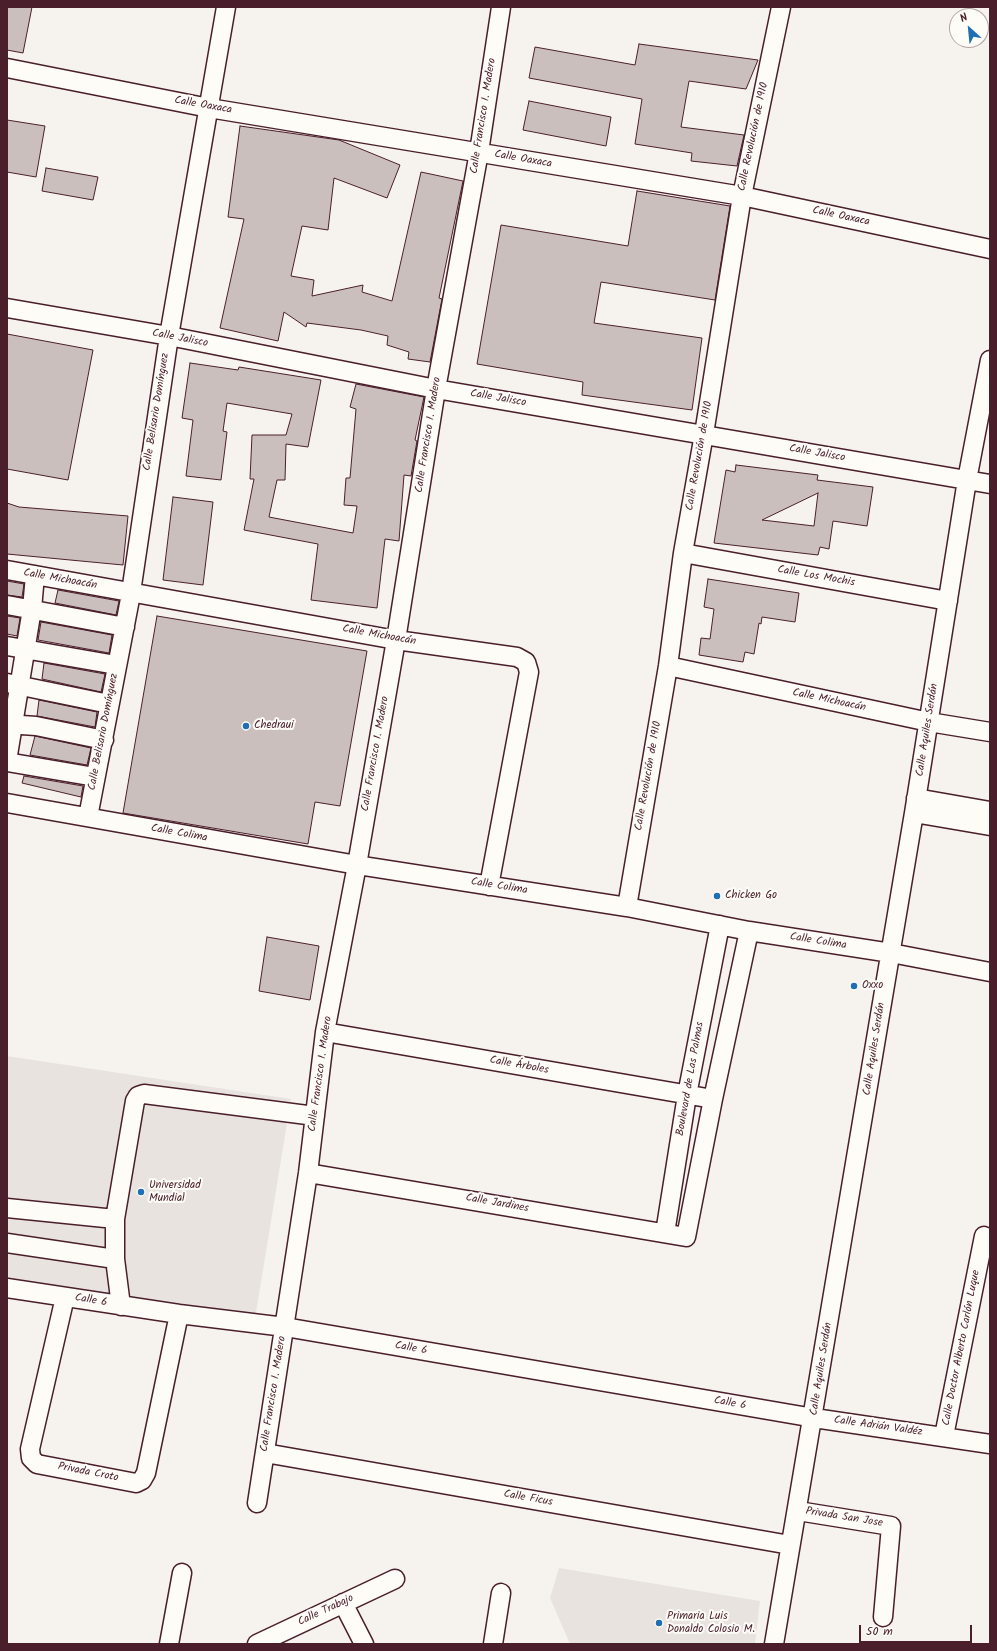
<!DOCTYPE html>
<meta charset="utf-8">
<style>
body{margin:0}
#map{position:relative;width:997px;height:1651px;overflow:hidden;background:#f6f3ef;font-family:Kalam,sans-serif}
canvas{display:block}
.frame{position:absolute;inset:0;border:8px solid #4a1f2b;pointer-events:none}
.north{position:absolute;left:949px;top:8px;width:40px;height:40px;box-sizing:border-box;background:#fdfcf7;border:1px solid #b5a4a5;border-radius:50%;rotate:333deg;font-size:11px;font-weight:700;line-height:16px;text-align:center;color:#4a1f2b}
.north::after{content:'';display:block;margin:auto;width:14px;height:18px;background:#1f6fb2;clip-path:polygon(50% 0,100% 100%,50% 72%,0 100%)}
.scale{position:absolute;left:859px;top:1625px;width:113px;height:18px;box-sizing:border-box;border:2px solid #4a1f2b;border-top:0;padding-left:5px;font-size:12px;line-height:14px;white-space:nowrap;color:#4a1f2b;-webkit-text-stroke:3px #fdfcf7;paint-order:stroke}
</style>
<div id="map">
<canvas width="997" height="1651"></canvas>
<div class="frame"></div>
<div class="north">N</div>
<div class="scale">50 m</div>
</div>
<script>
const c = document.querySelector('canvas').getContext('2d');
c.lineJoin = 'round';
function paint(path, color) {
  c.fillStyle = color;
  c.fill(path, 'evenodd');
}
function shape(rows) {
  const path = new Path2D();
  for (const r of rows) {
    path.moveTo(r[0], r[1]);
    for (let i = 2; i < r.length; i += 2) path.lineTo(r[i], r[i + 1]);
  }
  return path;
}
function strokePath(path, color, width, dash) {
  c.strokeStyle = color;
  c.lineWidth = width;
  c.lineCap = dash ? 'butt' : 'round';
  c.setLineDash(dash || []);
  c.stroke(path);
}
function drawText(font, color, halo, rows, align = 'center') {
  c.font = font + ' Kalam,sans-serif';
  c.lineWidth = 4;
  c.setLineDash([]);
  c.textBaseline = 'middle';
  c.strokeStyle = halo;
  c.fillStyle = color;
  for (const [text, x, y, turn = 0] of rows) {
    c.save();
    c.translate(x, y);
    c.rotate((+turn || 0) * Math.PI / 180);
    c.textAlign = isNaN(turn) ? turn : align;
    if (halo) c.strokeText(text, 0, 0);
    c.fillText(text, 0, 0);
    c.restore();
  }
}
paint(shape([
 [7,1056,291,1099,255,1319,7,1284],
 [559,1568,760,1601,755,1644,570,1644,550,1598]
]), '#e9e3e0');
const building = shape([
 [7,7,32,7,23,53,7,50,7,7],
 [639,44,758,60,746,89,689,81,681,127,744,135,737,166,691,161,692,153,635,144,642,99,529,78,535,47,635,65,639,44],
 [529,101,611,117,606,146,523,130,529,101],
 [7,120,45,126,36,177,7,172,7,120],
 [240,126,339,140,400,165,387,198,334,178,328,230,302,226,291,276,314,280,312,296,363,285,362,292,392,301,421,172,463,181,439,298,442,299,430,362,408,359,409,352,387,345,388,336,361,330,307,323,306,327,284,312,278,341,220,328,244,219,228,217,240,126],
 [46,168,98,177,93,200,42,191,46,168],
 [637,191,730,206,715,300,601,282,594,323,702,338,692,410,582,395,583,382,477,364,501,225,628,246,637,191],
 [7,334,93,350,68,480,7,469,7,334],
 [190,363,238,370,239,367,321,380,308,447,286,444,285,480,277,480,269,517,353,533,357,506,344,505,346,478,350,478,356,409,350,407,356,384,424,397,415,440,417,441,411,476,404,475,399,541,385,539,377,608,311,600,318,544,244,530,254,479,250,479,252,435,286,435,292,414,227,403,223,431,227,432,221,480,186,476,193,420,182,418,190,363],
 [736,465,818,475,817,480,873,487,867,526,833,521,829,549,820,547,818,555,714,543,726,470,735,472,736,465],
 [818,493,814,526,762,520,818,493],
 [173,497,213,502,203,585,163,580,173,497],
 [7,503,19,507,128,516,123,565,7,554,7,503],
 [708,579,799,593,795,622,762,617,761,624,759,623,754,654,745,652,743,662,699,655,701,638,710,639,714,609,704,607,708,579],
 [7,581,24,584,22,597,7,595,7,581],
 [58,590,119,601,116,615,55,603,58,590],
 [7,616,20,618,17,636,7,634,7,616],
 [157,616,367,651,340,806,315,802,308,844,123,813,157,616],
 [41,622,112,635,109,653,38,640,41,622],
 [44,663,105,674,101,692,42,679,44,663],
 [39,700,97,712,95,727,37,716,39,700],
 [35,736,91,748,87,765,30,755,35,736],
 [24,776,83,786,81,797,22,783,24,776],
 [267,937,319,946,310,1000,259,991,267,937]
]);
paint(building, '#cbbfbe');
strokePath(building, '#4a1f2b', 1);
const minor = shape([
 [7,68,209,108,742,196,990,249],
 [7,308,169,336,436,389,990,484],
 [683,553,948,601],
 [7,570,396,640,517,657,526,662,529,672,489,886],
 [7,605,125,627],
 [7,646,116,665],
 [668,666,929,722,990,732],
 [7,683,109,704],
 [7,724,36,726,104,740],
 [7,761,32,609,35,575],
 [7,762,95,777],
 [916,798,990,811],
 [7,803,357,865,627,907,749,931,891,953,990,972],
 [914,813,990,826],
 [88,817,130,599,169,336,226,7],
 [627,907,668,666,683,553,704,434,742,196,781,7],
 [325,1032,713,1099],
 [308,1173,686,1237,713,1099,749,931],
 [7,1208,115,1219],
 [665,1233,687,1095,720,925],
 [7,1243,115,1259,121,1306],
 [115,1259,115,1219,135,1101,138,1096,144,1094,315,1116],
 [7,1288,179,1314,285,1327,814,1418,990,1444],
 [65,1297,30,1449,31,1458,37,1464,136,1483,142,1480,146,1473,179,1314],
 [944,1436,984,1236],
 [265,1453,790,1545],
 [257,1503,308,1173,325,1032,357,865,396,640,436,389,479,152,501,7],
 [798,1511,891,1526,883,1617],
 [343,1603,364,1644],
 [169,1644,182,1573],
 [257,1644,395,1579],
 [493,1644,501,1593],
 [774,1644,914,813,967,480,990,360]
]);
strokePath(minor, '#4a1f2b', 21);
strokePath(minor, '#fdfcf7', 18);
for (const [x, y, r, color] of [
 [246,726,4,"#1f6fb2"],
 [717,896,4,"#1f6fb2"],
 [854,986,4,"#1f6fb2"],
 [141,1192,4,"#1f6fb2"],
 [659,1623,4,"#1f6fb2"]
]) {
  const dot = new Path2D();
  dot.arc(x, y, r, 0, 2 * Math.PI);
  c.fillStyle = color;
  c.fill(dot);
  strokePath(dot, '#fdfcf7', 1.5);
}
drawText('11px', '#4a1f2b', '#fdfcf7', [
 ["Calle Oaxaca",203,106,10],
 ["Calle Francisco I. Madero",484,116,-81],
 ["Calle Revolución de 1910",754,137,-78],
 ["Calle Oaxaca",523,160,10],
 ["Calle Oaxaca",841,217,12],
 ["Calle Jalisco",180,339,11],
 ["Calle Jalisco",498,399,10],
 ["Calle Belisario Domínguez",157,412,-81],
 ["Calle Francisco I. Madero",429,435,-81],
 ["Calle Jalisco",817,454,10],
 ["Calle Revolución de 1910",700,456,-80],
 ["Calle Los Mochis",816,577,10],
 ["Calle Michoacán",60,580,10],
 ["Calle Michoacán",379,636,10],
 ["Calle Michoacán",829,701,12],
 ["Calle Aquiles Serdán",928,730,-81],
 ["Calle Belisario Domínguez",104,732,-79],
 ["Calle Francisco I. Madero",376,754,-80],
 ["Calle Revolución de 1910",649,776,-80],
 ["Calle Colima",179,834,10],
 ["Calle Colima",499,887,9],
 ["Calle Colima",818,942,9],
 ["Calle Aquiles Serdán",875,1049,-81],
 ["Calle Árboles",519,1066,10],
 ["Calle Francisco I. Madero",321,1074,-82],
 ["Boulevard de Las Palmas",691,1079,-80],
 ["Calle Jardines",497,1204,10],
 ["Calle 6",91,1301,9],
 ["Calle Doctor Alberto Carlón Luque",962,1348,-79],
 ["Calle 6",411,1349,10],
 ["Calle Aquiles Serdán",822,1369,-81],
 ["Calle Francisco I. Madero",274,1394,-81],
 ["Calle 6",730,1404,10],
 ["Calle Adrián Valdéz",878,1427,8],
 ["Privada Croto",88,1473,11],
 ["Calle Ficus",528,1499,10],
 ["Privada San Jose",844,1518,9],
 ["Calle Trabajo",326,1611,-25]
]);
drawText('11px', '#4a1f2b', '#fdfcf7', [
 ["Chedraui",254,726],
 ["Chicken Go",725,896],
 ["Oxxo",862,986],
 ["Universidad",149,1186],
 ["Mundial",149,1199],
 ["Primaria Luis",667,1617],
 ["Donaldo Colosio M.",667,1630]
], 'left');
</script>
